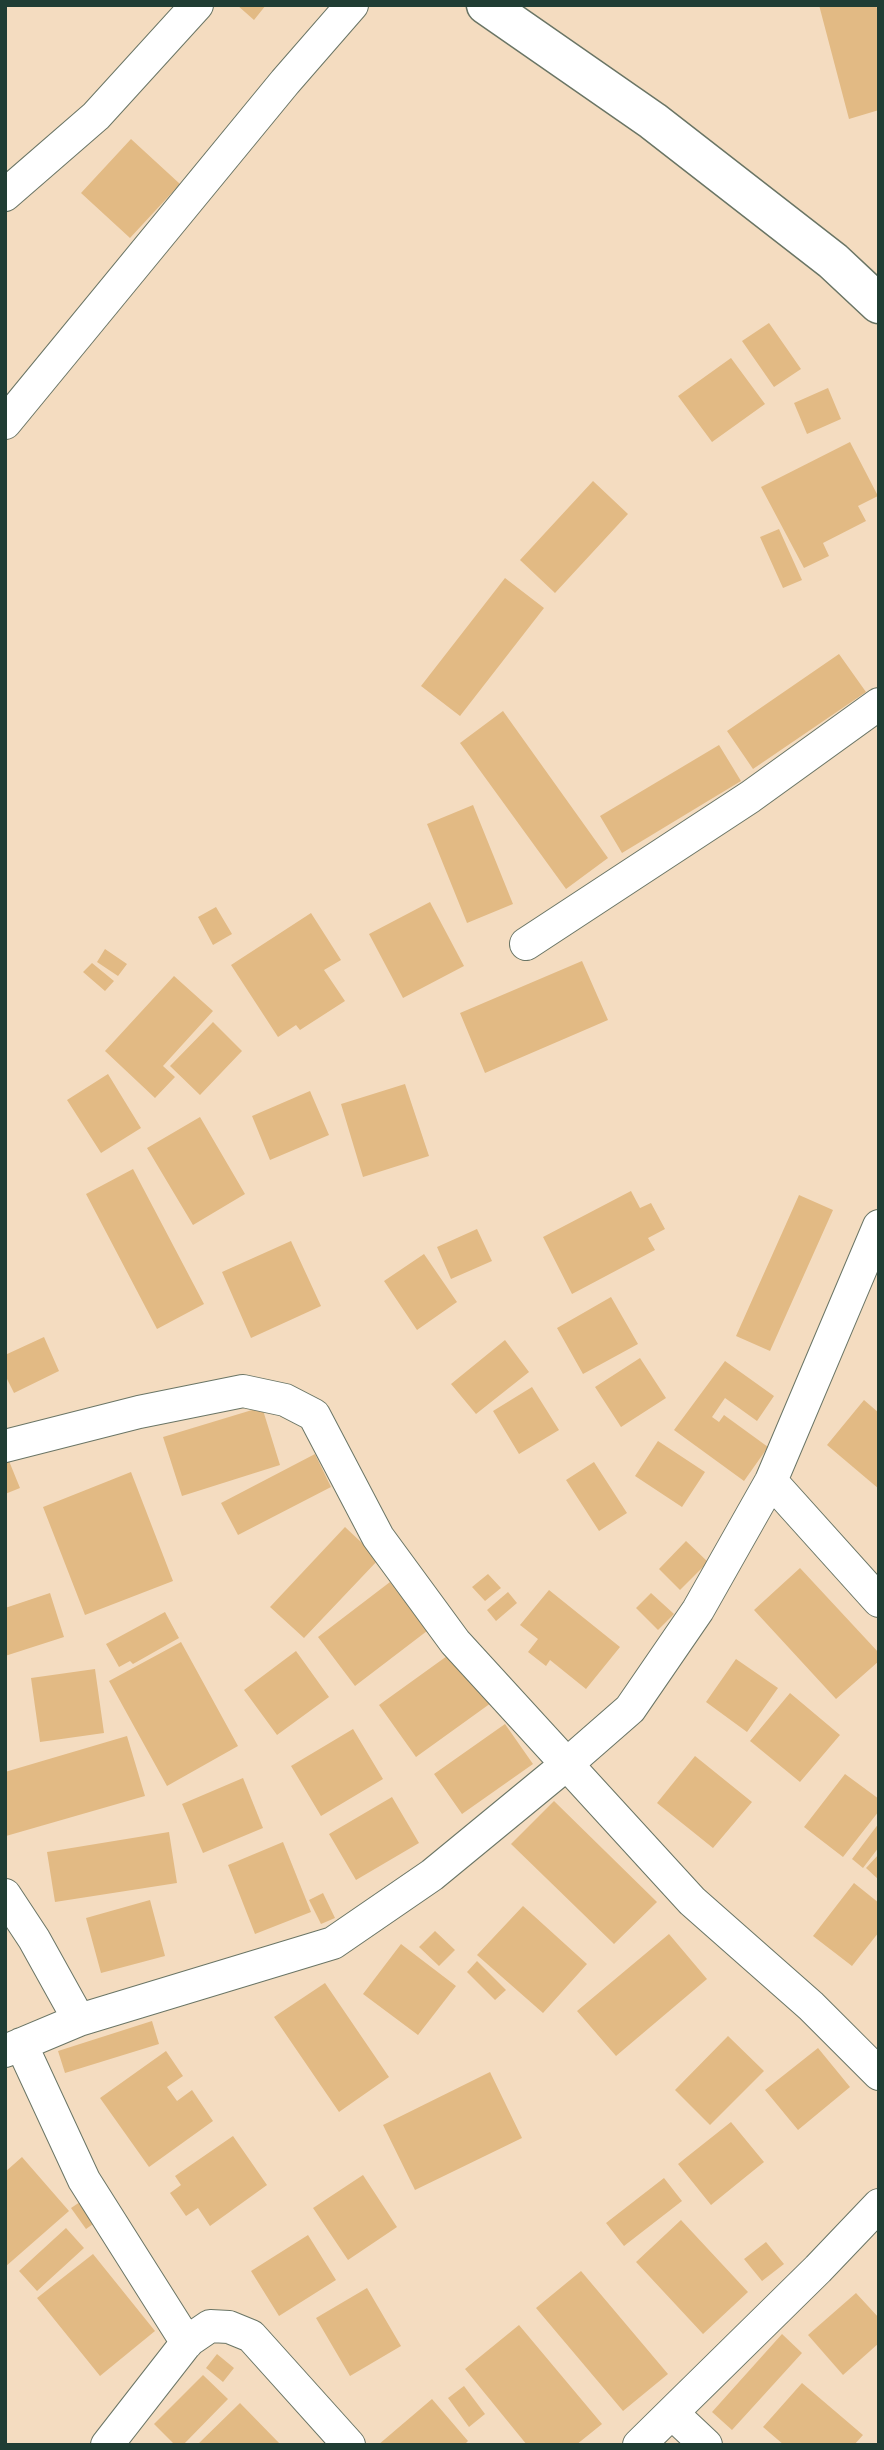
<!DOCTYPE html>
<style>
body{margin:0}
#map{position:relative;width:884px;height:2450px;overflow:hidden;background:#f4dcc0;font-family:"Gochi Hand",sans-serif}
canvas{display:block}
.frame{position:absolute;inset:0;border:7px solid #1f3d34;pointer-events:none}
</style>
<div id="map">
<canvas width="884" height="2450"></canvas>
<div class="frame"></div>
</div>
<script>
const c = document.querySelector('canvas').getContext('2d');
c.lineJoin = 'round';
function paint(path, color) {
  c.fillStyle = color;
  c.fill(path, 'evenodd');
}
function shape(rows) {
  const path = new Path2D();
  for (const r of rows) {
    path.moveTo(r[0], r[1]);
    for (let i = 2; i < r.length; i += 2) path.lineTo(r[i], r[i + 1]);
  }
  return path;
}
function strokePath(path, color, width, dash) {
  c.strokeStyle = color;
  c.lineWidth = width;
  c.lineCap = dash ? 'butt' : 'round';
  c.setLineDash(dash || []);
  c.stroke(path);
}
paint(shape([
 [237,5,266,5,254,20],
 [819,5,876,5,879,15,879,110,849,119],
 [131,139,180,184,130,238,81,193],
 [769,323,801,369,774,387,742,341],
 [731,358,765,404,712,442,678,396],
 [828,388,841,419,807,434,794,403],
 [850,442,878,496,858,506,866,521,823,543,829,556,804,568,761,487],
 [593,481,628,514,555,593,520,560],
 [779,529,802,580,783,588,760,537],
 [505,578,544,608,460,716,421,686],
 [839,654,866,692,753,769,727,731],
 [503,711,608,858,566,889,460,743],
 [719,745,741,781,622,853,600,816],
 [473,805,513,904,467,923,427,824],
 [430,902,464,966,403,998,369,934],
 [216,907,232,934,213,945,198,917],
 [311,913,341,960,324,970,345,1001,300,1030,296,1025,278,1037,231,965],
 [105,949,127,964,118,976,97,962],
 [582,961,608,1020,485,1073,460,1013],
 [92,963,114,981,105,991,83,972],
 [174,976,213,1011,163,1066,175,1077,155,1098,105,1051],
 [213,1022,242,1051,200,1095,170,1066],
 [108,1074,141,1128,101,1153,67,1100],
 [405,1084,429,1156,363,1177,341,1104],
 [310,1091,329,1135,270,1160,252,1116],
 [200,1117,245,1194,193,1225,147,1148],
 [133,1169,204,1304,157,1329,86,1194],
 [631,1191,640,1208,651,1203,665,1229,648,1238,655,1250,572,1294,543,1237],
 [799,1195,833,1210,770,1351,736,1336],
 [477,1229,492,1261,451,1279,437,1247],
 [291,1241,321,1306,251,1338,222,1272],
 [424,1254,457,1302,417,1330,384,1281],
 [611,1297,638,1344,583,1374,557,1328],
 [44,1337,59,1371,14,1393,5,1375,5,1355],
 [505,1340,529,1372,476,1414,451,1384],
 [640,1358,666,1398,621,1427,595,1387],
 [725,1361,774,1396,757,1421,725,1398,712,1417,719,1422,724,1415,768,1447,744,1481,674,1430],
 [532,1387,559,1430,519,1454,493,1411],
 [864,1400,879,1413,879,1489,827,1445],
 [262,1407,280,1465,182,1496,163,1437],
 [658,1441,705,1472,682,1507,635,1476],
 [315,1454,331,1487,238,1535,221,1503],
 [9,1461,20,1488,5,1494,5,1462],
 [594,1462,627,1513,599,1531,566,1480],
 [131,1472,173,1581,85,1615,43,1507],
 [345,1527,379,1559,304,1638,270,1607],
 [686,1541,708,1562,680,1590,659,1569],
 [800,1568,879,1653,879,1661,836,1699,754,1610],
 [488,1574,501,1588,485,1601,472,1587],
 [390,1582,427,1631,355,1686,318,1637],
 [549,1590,620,1647,586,1689,550,1660,546,1666,528,1652,538,1639,520,1625],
 [508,1592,517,1603,496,1621,487,1610],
 [50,1593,64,1637,5,1656,5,1608],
 [651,1593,674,1614,658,1630,636,1608],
 [165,1612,179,1638,133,1664,130,1661,119,1667,106,1644],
 [181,1642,238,1746,167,1786,109,1681],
 [296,1651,329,1697,277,1735,244,1690],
 [454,1651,491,1703,416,1757,379,1705],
 [736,1659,778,1688,747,1732,706,1702],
 [95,1669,104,1733,40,1742,31,1678],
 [790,1693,840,1735,800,1782,750,1741],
 [505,1724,533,1764,462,1814,434,1774],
 [353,1729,383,1779,321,1816,291,1766],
 [127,1736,145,1796,6,1836,5,1772],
 [695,1756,752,1802,713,1848,657,1803],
 [845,1774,879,1799,879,1811,843,1857,804,1827],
 [243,1778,263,1828,203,1853,182,1804],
 [392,1797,419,1843,356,1880,329,1834],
 [554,1801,657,1902,614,1944,511,1844],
 [879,1823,879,1847,863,1868,852,1859],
 [169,1832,177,1883,55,1902,47,1852],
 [283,1842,311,1912,255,1934,228,1865],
 [879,1854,879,1880,866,1868],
 [854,1883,879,1903,879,1932,852,1966,813,1936],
 [323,1893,335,1918,321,1924,309,1900],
 [150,1900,165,1956,101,1973,86,1918],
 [523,1906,587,1964,543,2013,477,1955],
 [435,1931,455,1950,439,1966,419,1947],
 [669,1934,707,1979,616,2056,577,2011],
 [401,1944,456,1986,418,2035,363,1994],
 [477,1961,506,1990,495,2000,467,1972],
 [325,1983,389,2077,339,2112,274,2017],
 [152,2021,159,2044,65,2073,58,2051],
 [728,2036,764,2071,710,2125,675,2090],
 [818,2048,850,2087,798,2130,765,2090],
 [166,2051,183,2076,167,2087,177,2101,192,2090,213,2121,149,2167,100,2098],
 [490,2072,522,2138,415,2190,383,2125],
 [731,2122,764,2162,711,2205,678,2164],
 [233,2136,267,2185,210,2226,198,2208,186,2216,170,2193,181,2185,175,2176],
 [22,2157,69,2211,5,2267,5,2172],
 [363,2175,397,2227,348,2260,313,2208],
 [664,2178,682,2201,624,2246,606,2223],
 [89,2196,103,2217,86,2229,71,2208],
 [681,2220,748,2292,703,2334,636,2262],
 [66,2228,84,2248,37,2291,19,2271],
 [308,2235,336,2280,279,2316,251,2271],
 [766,2242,784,2264,762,2281,744,2259],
 [93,2254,155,2331,100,2376,37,2298],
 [581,2271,668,2374,623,2411,536,2308],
 [367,2288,401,2346,350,2376,316,2318],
 [856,2293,879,2318,879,2343,843,2375,808,2335],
 [519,2325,602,2424,576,2445,527,2445,465,2369],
 [782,2334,802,2353,732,2430,712,2412],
 [217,2354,234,2368,223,2382,206,2368],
 [203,2375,228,2399,183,2445,175,2445,154,2424],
 [802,2383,863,2435,854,2445,784,2445,763,2427],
 [464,2386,485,2414,469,2427,448,2398],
 [432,2399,468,2441,464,2445,378,2445],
 [240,2403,281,2445,197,2445]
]), '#e2ba84');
const street = shape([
 [5,195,96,116,197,5],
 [5,423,285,82,352,5],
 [526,944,750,797,879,704],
 [5,1446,139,1412,243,1391,285,1400,314,1415,378,1537,455,1642,692,1901,811,2006,879,2074],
 [771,1481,879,1601],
 [5,1895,34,1939,79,2020],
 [21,2044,84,2180,187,2343],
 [5,2051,79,2020,333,1943,432,1875,567,1764,630,1709,698,1610,771,1481,879,1226],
 [672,2413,706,2445],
 [107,2445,188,2341,210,2326,229,2327,251,2336,349,2445],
 [639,2445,818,2269,879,2205]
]);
const secondary = shape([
 [486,5,653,121,833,261,879,304]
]);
strokePath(street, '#6a7565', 34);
strokePath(secondary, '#6a7565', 41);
strokePath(street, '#fff', 32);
strokePath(secondary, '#fff', 38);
</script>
